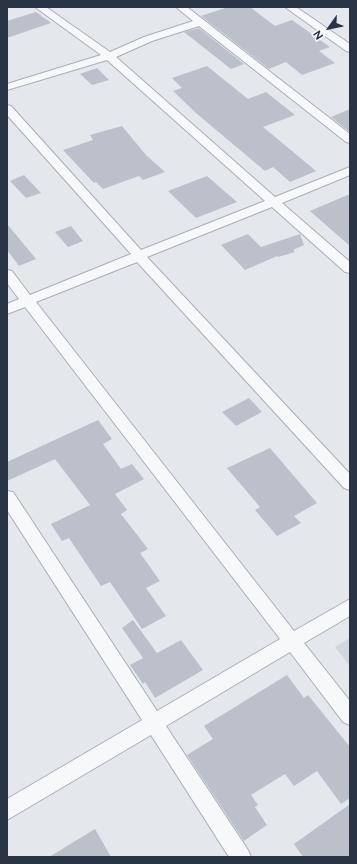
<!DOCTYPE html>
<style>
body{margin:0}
#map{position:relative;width:357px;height:864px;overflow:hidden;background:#e4e7ec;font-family:Raleway,sans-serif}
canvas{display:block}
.frame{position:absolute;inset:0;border:8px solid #2b3445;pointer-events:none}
.north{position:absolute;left:309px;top:8px;width:40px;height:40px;-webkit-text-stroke:3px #f4f6f9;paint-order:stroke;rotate:237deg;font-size:11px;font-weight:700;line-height:16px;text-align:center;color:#2b3445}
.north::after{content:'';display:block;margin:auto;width:14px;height:18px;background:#2b3445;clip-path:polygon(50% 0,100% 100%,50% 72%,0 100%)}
</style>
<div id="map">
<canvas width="357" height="864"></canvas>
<div class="frame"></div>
<div class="north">N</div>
</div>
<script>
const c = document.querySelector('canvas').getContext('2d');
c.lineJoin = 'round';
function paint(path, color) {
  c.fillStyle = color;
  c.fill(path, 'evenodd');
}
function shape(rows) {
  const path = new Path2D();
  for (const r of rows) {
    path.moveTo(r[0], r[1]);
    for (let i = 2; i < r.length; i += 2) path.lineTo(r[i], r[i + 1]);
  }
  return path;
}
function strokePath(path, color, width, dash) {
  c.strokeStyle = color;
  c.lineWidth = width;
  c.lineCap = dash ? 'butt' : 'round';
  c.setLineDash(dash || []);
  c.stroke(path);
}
paint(shape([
 [350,638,350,666,335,647]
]), '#d2d6de');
paint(shape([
 [228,7,250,7,275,26,292,20,330,47,319,51,335,63,302,75,286,62,269,69,201,16],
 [36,12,51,23,7,38,7,21],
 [199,28,244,64,231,69,184,32],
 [207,66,248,99,266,92,295,115,263,127,316,171,290,182,273,167,265,171,196,113,173,91,182,88,172,78],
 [97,68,109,80,92,85,80,74],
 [350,109,350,132,331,117],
 [122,126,146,155,165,172,143,180,139,176,103,189,96,182,94,183,63,150,93,140,90,135],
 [24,175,41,193,26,198,10,181],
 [207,176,237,202,196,218,168,191],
 [350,194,350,246,310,211],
 [7,224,36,259,19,266,7,250],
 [71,226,83,241,68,247,55,232],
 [248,234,261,247,300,234,304,245,293,250,295,252,278,257,277,256,245,270,221,245],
 [249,398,262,412,236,426,222,412],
 [98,420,112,439,103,444,121,469,132,464,144,479,115,494,127,510,121,514,148,549,140,553,160,581,146,588,166,616,142,629,110,582,101,586,69,538,62,541,51,524,90,505,55,459,7,481,7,462],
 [270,448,317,503,294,516,301,523,277,536,255,510,260,507,227,468],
 [133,620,157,653,181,640,203,670,155,698,145,682,143,684,130,665,143,658,122,628],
 [287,675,304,698,308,695,350,747,350,798,341,804,317,771,294,786,285,774,251,795,258,805,255,807,267,825,244,841,187,755,213,739,204,726],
 [350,804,350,857,303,857,294,844],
 [95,829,111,857,49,857]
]), '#bbc0ca');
const street = shape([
 [35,7,46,7,110,52,144,37,193,21,176,7,187,7,350,134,350,143,346,142,199,26,152,41,116,57,275,197,350,167,350,175,282,203,350,262,350,273,345,272,272,207,147,257,350,474,350,490,344,488,137,262,36,302,294,631,350,599,350,616,304,643,350,701,350,725,343,722,290,652,166,726,248,850,251,857,229,857,151,735,7,820,7,799,142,720,7,510,7,491,13,492,157,711,280,639,25,307,7,314,7,304,19,299,7,283,7,270,12,271,30,295,131,254,7,115,7,105,11,106,141,250,265,201,107,60,7,90,7,84,101,55,35,7],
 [285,7,296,7,350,44,350,52,346,51,285,7]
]);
strokePath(street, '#a9aeb7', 2);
paint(street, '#f7f8fa');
</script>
